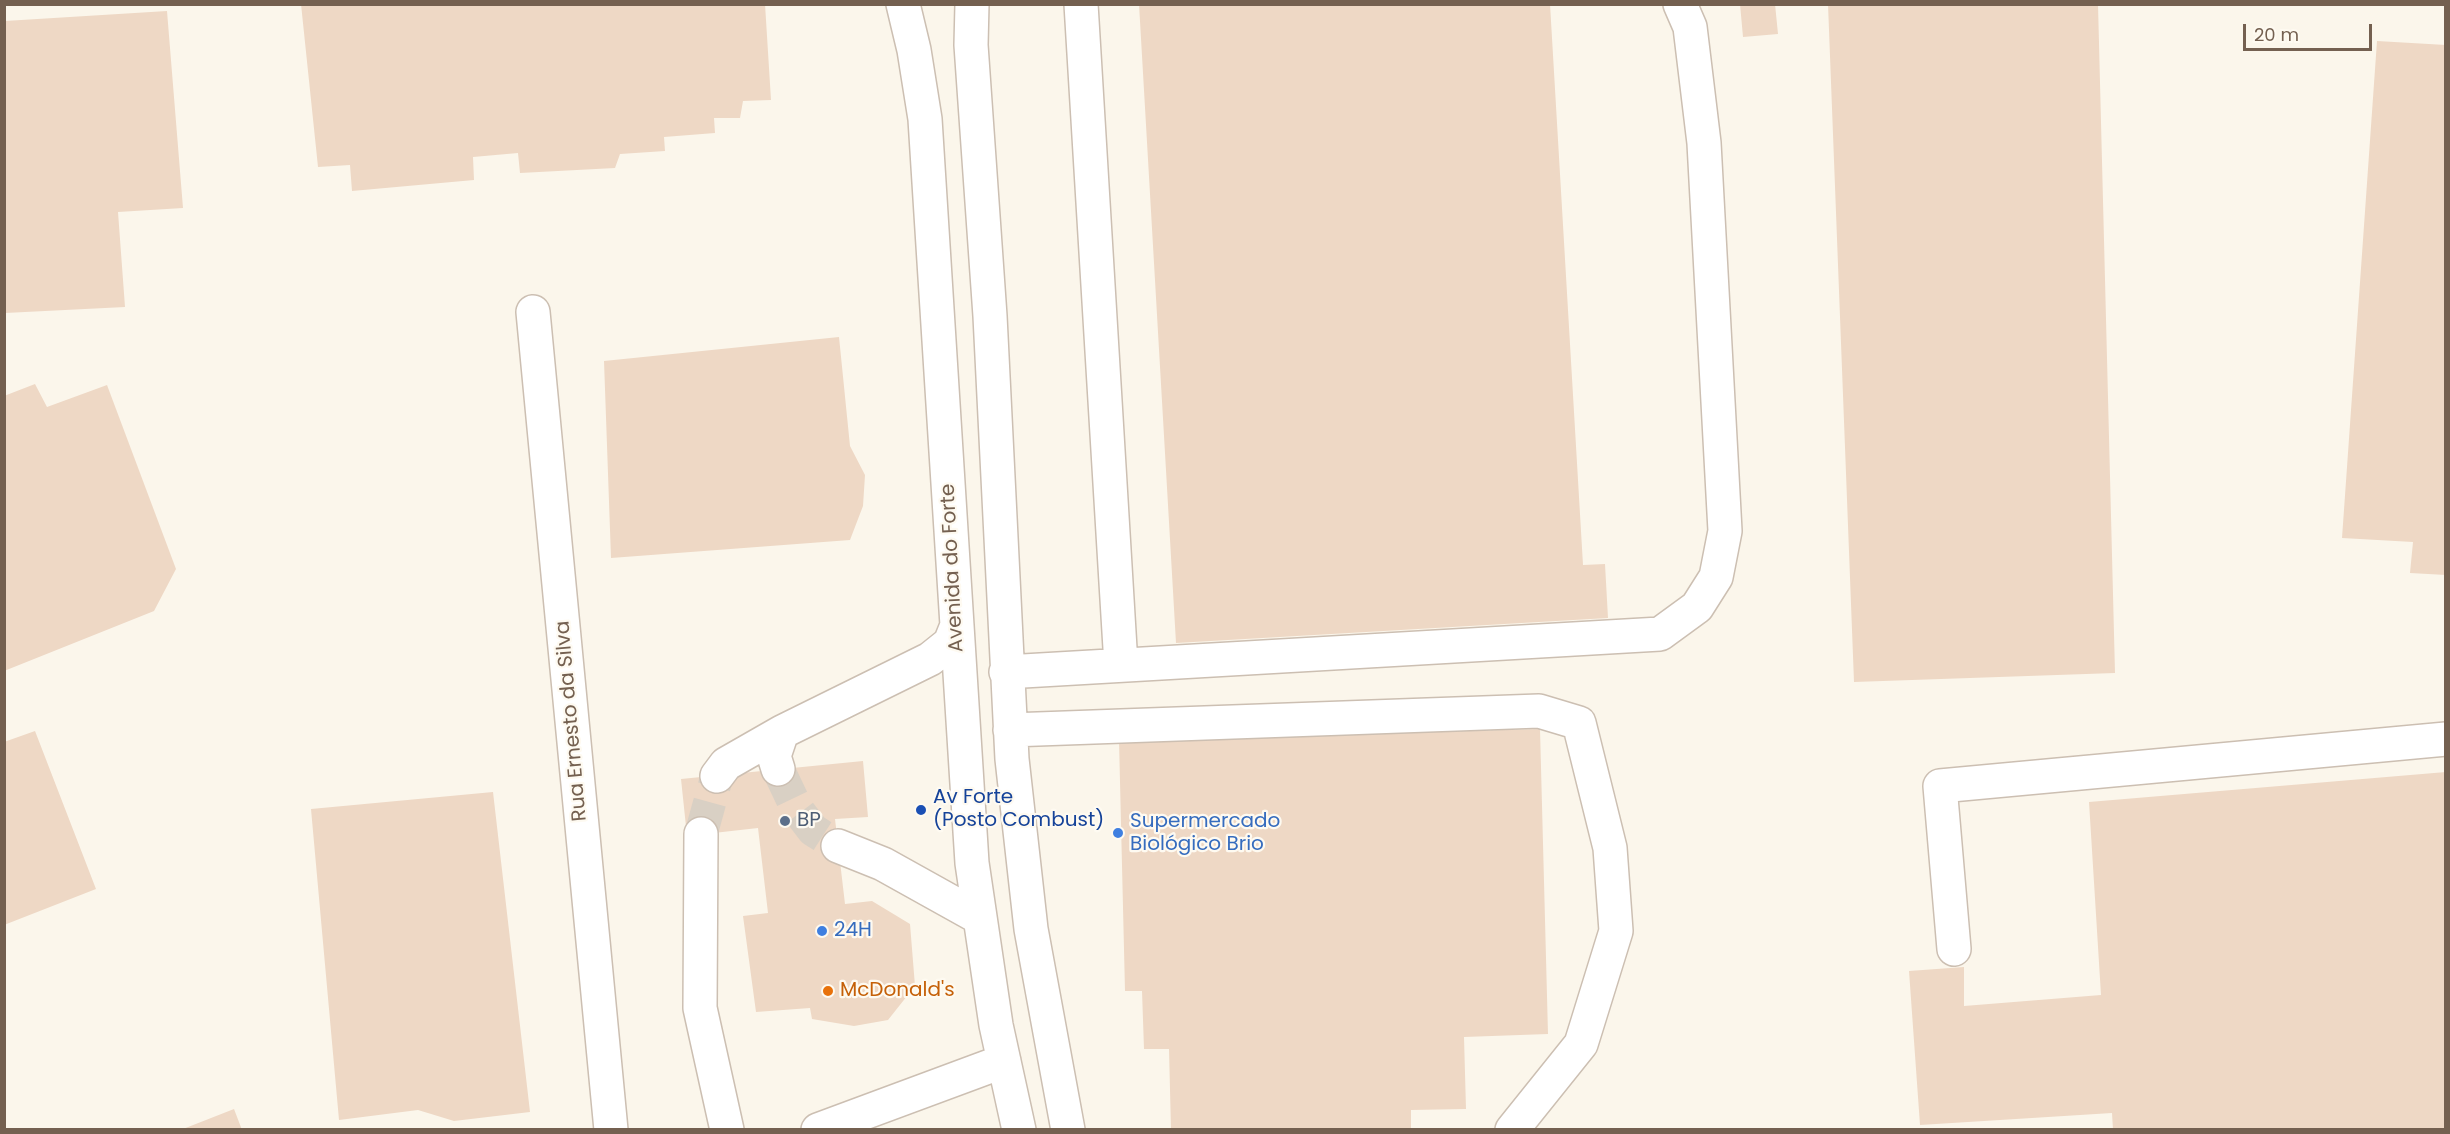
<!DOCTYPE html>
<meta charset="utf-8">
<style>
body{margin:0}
#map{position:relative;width:2450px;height:1134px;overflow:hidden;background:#fbf6eb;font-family:Poppins,sans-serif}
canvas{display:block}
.frame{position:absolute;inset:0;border:6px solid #746050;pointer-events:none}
.scale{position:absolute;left:2243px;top:24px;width:129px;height:27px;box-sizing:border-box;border:3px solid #746050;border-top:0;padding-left:8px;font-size:18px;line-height:21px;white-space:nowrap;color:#746050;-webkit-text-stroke:4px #fefaf1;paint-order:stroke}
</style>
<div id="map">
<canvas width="2450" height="1134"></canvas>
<div class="frame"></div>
<div class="scale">20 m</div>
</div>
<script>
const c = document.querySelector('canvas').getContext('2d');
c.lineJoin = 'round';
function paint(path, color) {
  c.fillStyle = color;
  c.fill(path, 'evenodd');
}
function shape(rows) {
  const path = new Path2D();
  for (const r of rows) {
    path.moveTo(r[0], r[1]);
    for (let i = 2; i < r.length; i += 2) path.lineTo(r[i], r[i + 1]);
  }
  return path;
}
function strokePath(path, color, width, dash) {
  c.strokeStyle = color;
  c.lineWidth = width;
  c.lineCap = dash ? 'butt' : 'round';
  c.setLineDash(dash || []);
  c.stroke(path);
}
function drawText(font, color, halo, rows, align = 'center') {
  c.font = font + ' Poppins,sans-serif';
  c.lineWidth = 4.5;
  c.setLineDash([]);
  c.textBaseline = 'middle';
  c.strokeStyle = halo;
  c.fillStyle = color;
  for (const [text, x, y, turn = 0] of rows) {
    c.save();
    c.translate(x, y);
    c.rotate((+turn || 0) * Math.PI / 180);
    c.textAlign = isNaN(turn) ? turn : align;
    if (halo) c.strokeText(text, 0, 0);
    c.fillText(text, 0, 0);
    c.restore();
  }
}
paint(shape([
 [301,4,765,4,771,100,743,101,740,118,714,118,715,133,664,137,665,151,620,154,615,168,520,173,518,153,473,157,474,180,352,191,350,165,318,167],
 [1139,4,1550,4,1583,565,1605,564,1608,618,1176,643],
 [1740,4,1775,4,1778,34,1743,37],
 [1828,4,2098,4,2115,673,1854,682],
 [167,11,183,208,118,212,125,307,5,313,5,21],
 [2377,41,2446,45,2446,575,2410,573,2413,542,2342,538],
 [839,337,850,446,865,475,863,506,850,540,611,558,604,361],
 [35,384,47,407,107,385,176,569,154,611,4,671,4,396],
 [1540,729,1548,1034,1464,1037,1466,1109,1411,1110,1411,1130,1171,1130,1169,1049,1144,1049,1142,991,1125,991,1119,740],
 [35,731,96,889,4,925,4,742],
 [863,761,868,817,835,819,845,904,872,901,910,924,915,986,888,1020,854,1026,812,1019,810,1008,756,1012,743,916,768,913,758,828,687,836,681,779],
 [2446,772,2446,1130,2113,1130,2112,1113,1920,1125,1909,971,1964,967,1964,1006,2101,995,2089,802],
 [493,792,530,1112,454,1121,418,1110,339,1120,311,809],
 [234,1109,242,1130,183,1130,183,1129]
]), '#eed8c5');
strokePath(shape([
 [778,769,797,809,813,830,838,846],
 [701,834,717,776]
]), '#d9d0c4', 33, [33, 16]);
const minor = shape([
 [903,4,914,50,925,119,972,863,996,1025,1019,1130],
 [972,4,971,45,990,316,1012,759,1031,929,1068,1130],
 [1081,4,1121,665],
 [533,312,611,1130],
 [1006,672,1660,634,1697,607,1716,577,1725,531,1704,143,1690,27,1680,4],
 [1010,730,1539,711,1579,723,1610,848,1616,931,1581,1044,1512,1130],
 [778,769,774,756,782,732,930,659,950,643,956,628],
 [717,776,726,764,782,732],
 [701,834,700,1008,727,1130],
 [838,846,883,864,980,918],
 [1954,949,1940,786,2446,739],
 [818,1130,1004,1061]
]);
strokePath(minor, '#ccbfb2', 36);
strokePath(minor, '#fff', 33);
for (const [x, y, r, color] of [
 [921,810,6,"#1a4fb4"],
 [785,821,6,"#5c6f8a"],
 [1118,833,6,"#3f7fe0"],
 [822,931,6,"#3f7fe0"],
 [828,991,6,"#e8710a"]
]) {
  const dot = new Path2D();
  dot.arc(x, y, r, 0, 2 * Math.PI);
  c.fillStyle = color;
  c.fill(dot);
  strokePath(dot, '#fefaf1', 2);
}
drawText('20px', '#746050', '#fefaf1', [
 ["Avenida do Forte",953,568,-93],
 ["Rua Ernesto da Silva",572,721,-95]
]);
drawText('20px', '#164399', '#fefaf1', [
 ["Av Forte",933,798],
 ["(Posto Combust)",933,821]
], 'left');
drawText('20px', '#4e5e75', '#fefaf1', [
 ["BP",797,821]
], 'left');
drawText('20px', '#366cbe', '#fefaf1', [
 ["Supermercado",1130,822],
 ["Biológico Brio",1130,845],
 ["24H",834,931]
], 'left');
drawText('20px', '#c56008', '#fefaf1', [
 ["McDonald's",840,991]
], 'left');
</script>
